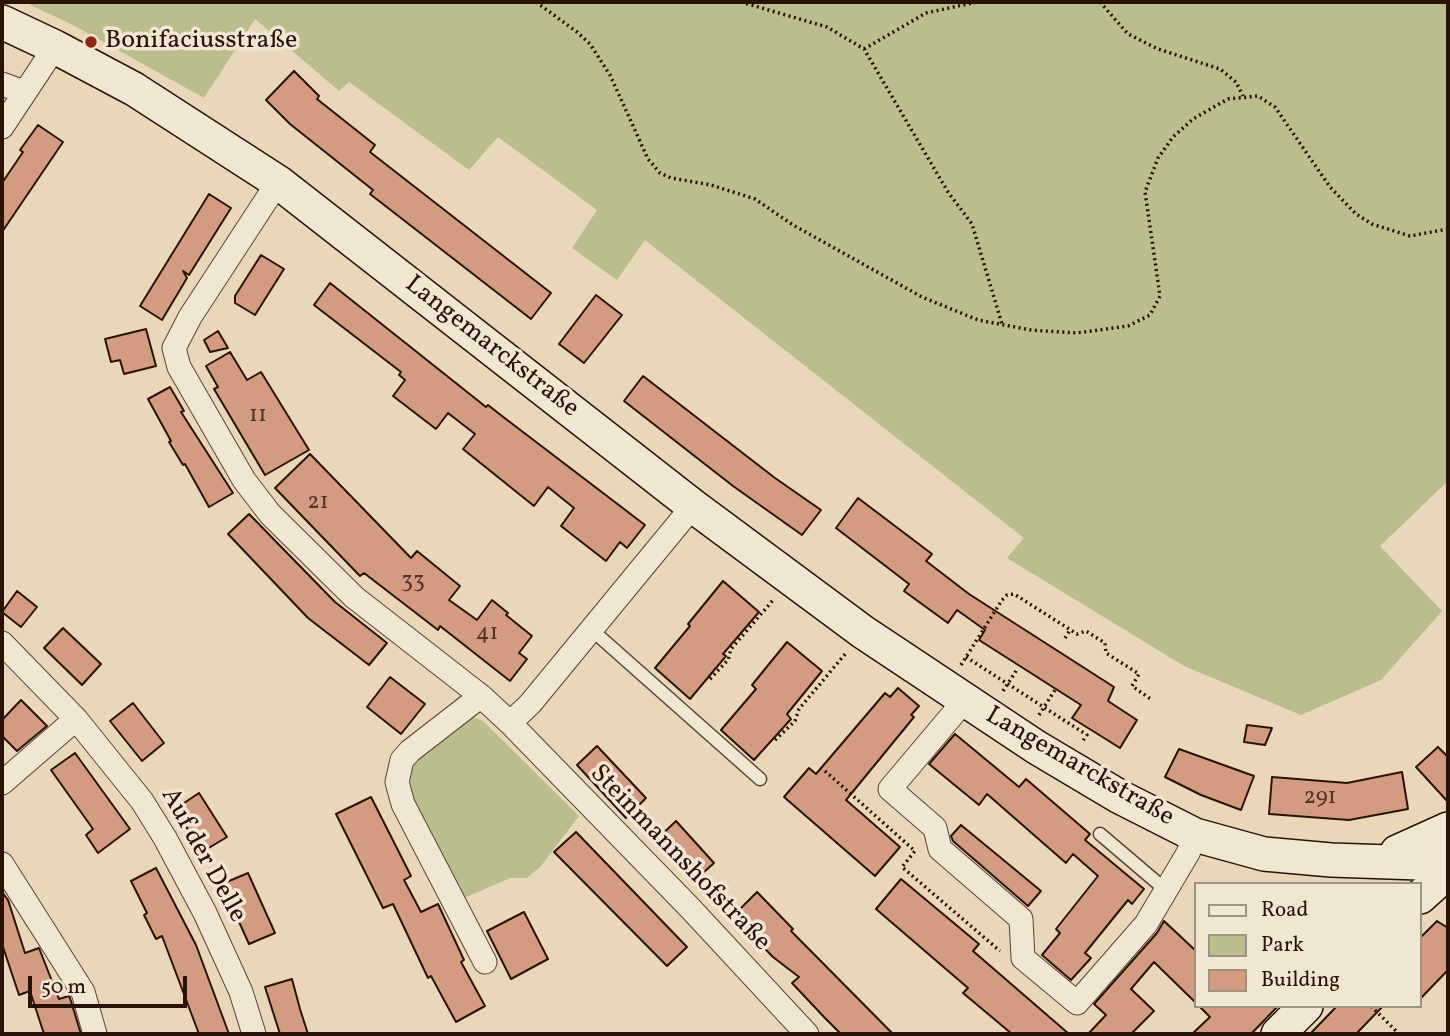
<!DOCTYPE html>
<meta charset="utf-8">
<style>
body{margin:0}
#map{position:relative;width:1450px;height:1036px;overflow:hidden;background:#e9d7bc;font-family:Vollkorn,serif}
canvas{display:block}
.frame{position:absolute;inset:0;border:4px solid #2a1207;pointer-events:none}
.legend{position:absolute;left:1194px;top:882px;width:228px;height:126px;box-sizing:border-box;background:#f1e5d3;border:2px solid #a19181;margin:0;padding:9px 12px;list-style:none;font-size:21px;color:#2a1207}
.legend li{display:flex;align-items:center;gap:14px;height:35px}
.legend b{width:35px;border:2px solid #a19181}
.scale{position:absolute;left:28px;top:976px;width:159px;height:32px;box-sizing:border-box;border:4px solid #2a1207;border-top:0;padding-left:9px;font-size:21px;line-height:24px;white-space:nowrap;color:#2a1207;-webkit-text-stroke:5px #f1e5d3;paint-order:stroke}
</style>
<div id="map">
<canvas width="1450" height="1036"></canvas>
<div class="frame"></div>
<ul class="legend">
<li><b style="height:9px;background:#f1e5d3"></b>Road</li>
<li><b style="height:19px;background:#bbbd8d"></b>Park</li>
<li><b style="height:19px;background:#d49b83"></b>Building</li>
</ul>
<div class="scale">50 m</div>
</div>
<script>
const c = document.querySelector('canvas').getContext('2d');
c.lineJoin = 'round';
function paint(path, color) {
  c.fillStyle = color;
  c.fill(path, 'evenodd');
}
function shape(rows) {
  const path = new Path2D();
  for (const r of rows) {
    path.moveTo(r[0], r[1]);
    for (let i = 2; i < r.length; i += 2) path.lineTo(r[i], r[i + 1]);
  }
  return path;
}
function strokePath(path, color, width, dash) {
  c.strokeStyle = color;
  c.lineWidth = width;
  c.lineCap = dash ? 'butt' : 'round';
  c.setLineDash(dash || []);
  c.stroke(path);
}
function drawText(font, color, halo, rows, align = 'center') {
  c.font = font + ' Vollkorn,serif';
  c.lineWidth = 7;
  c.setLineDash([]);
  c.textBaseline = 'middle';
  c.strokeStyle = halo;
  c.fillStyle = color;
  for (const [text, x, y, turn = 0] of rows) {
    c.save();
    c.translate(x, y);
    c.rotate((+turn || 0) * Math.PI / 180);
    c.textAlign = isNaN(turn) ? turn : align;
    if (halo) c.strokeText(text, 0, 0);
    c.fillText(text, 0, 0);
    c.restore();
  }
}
paint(shape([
 [24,2,1448,2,1448,481,1380,546,1442,611,1381,680,1301,715,1184,666,1007,558,1024,538,645,240,617,280,572,248,597,210,498,137,469,170,349,82,339,91,255,19,204,98,73,25],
 [473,717,483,721,579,816,541,866,527,878,510,878,462,899,406,786,414,759,453,726]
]), '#bbbd8d');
const building = shape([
 [294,71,319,96,317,99,375,145,370,152,551,293,531,319,370,194,373,190,290,124,266,100,294,71],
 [38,125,63,142,2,232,2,183,23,152,20,150,38,125],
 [209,194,231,208,189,275,183,271,187,278,162,320,140,306,209,194],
 [261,255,284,269,255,315,235,303,235,296,261,255],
 [330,283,486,407,488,405,502,416,645,525,627,548,620,542,606,561,561,526,574,508,548,487,534,506,463,449,475,434,448,413,436,429,393,396,405,380,399,375,401,372,314,305,330,283],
 [596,295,622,315,584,363,559,344,596,295],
 [146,329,156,366,124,374,120,360,111,362,105,339,146,329],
 [218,331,228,348,210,352,204,340,218,331],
 [230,352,247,380,261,372,309,450,265,475,214,389,218,387,206,366,230,352],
 [643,376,775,478,821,510,802,535,733,486,624,401,643,376],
 [170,387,184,411,181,412,233,493,209,507,185,464,183,465,169,442,171,441,148,399,170,387],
 [310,454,411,558,417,551,460,586,449,600,477,620,492,600,508,613,506,615,532,636,519,653,527,659,510,681,440,626,438,630,364,573,360,576,275,488,310,454],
 [858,498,932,554,926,561,969,594,1114,687,1108,701,1137,720,1120,748,1072,718,1081,705,979,640,985,630,957,610,948,623,904,591,909,584,836,528,858,498],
 [249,514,335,602,387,643,369,665,308,618,228,534,249,514],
 [723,581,759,612,723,654,726,656,690,699,655,668,690,626,688,624,723,581],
 [17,591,37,607,21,627,2,612,17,591],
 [63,628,101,664,82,685,44,648,63,628],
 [787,642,822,671,787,714,791,719,754,760,721,730,756,689,752,685,787,642],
 [390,677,425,704,401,734,367,707,390,677],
 [898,688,919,706,911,715,914,717,846,800,900,847,875,876,784,797,809,768,816,774,885,693,890,697,898,688],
 [21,700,47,726,17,751,2,736,2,720,21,700],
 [133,703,164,743,142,761,110,721,133,703],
 [1247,725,1272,728,1265,745,1244,742,1247,725],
 [955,734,1019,787,1026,779,1090,834,1085,840,1144,889,1132,904,1128,900,1085,953,1091,958,1071,980,1042,955,1060,933,1056,929,1098,876,1073,854,1066,863,987,794,979,805,929,764,955,734],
 [597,746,646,798,626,818,577,765,597,746],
 [1438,747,1448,757,1448,802,1416,767,1438,747],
 [1179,749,1254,776,1241,810,1201,795,1165,777,1179,749],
 [75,753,130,829,98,853,86,835,93,829,51,770,75,753],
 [1402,772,1408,809,1349,820,1269,814,1272,777,1347,783,1402,772],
 [199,793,227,837,202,852,175,809,199,793],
 [371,797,411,876,404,880,421,912,438,904,464,960,461,962,485,1006,456,1022,431,976,428,978,393,904,383,908,336,814,371,797],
 [676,821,714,863,693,882,655,841,676,821],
 [961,825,1041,891,1028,906,953,841,951,836,961,825],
 [576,832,687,947,667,966,554,852,576,832],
 [156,868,196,945,229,1034,199,1034,162,936,156,939,144,915,147,913,131,881,156,868],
 [248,873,275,933,249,944,222,884,248,873],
 [901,879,979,944,973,951,1069,1034,1012,1034,963,993,968,988,876,909,901,879],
 [2,892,8,900,25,953,39,948,59,999,69,996,70,998,81,1034,44,1034,30,991,19,995,2,944,2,892],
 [757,892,793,929,791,931,893,1034,841,1034,824,1017,792,983,799,977,773,957,733,916,757,892],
 [524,912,548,959,511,979,487,931,524,912],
 [1164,921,1196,951,1196,1003,1154,962,1131,989,1154,1011,1131,1034,1088,1034,1106,1015,1094,1004,1157,933,1164,921],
 [1437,921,1448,928,1448,970,1420,999,1420,938,1437,921],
 [292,979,300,1009,308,1034,280,1034,265,987,292,979],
 [1199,1006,1278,1006,1251,1034,1192,1034,1210,1017,1199,1006],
 [1337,1006,1383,1006,1356,1034,1310,1034,1337,1006]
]);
paint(building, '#d49b83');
strokePath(building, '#2a1207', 2);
const lane = shape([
 [592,630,760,779],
 [1100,834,1167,891]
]);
const street = shape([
 [2,84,24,92],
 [2,127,55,47],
 [278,182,190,317,174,348,179,367,244,480,270,514,354,597,481,696,510,723,690,908,807,1034],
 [2,643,76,719,142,801,165,838,205,913,241,992,254,1034],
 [481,696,410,751,402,760,397,782,403,804,485,962],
 [965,700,890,789,935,828,940,849,1021,919,1023,958,1077,1003,1146,924,1188,853,1195,835],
 [510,723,530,704,693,506],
 [2,783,76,719],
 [2,864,83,992,95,1034]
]);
const secondary = shape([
 [2,22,55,47,134,89,278,182,693,506,863,632,1036,747,1120,797,1195,835,1264,854,1331,860,1419,863,1448,856],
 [1397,852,1448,829],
 [1420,897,1448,872],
 [1278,1034,1306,1006]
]);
strokePath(lane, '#5a4334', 15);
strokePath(street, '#5a4334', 25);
strokePath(secondary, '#2a1207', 36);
strokePath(shape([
 [536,2,577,32,590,44,610,75,648,159,660,173,671,178,711,185,755,199,793,225,922,297,978,320,1031,330,1076,333,1128,326,1150,315,1160,296,1145,192,1158,158,1173,137,1193,119,1228,99,1258,96,1275,107,1330,187,1356,214,1372,224,1410,236,1448,229],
 [741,2,827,27,864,49,948,192,972,224,1002,324],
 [1100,2,1128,34,1158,49,1220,69,1236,82,1243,96],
 [864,49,926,13,977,2],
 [1065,638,1070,630],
 [966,657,1087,735,1082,742],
 [961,665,1002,600,1007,595,1014,594,1077,634,1086,631,1105,643,1106,653,1139,674,1132,686,1152,700],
 [710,679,728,660,731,649,774,599],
 [1003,691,1018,668],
 [1039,715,1055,690],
 [775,740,795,721,799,709,846,653],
 [825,771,915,851,902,867,1000,951],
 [1371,1006,1399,1034]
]), '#2a1207', 3.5, [2, 3.5]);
strokePath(lane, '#f1e5d3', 12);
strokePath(street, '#f1e5d3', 23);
strokePath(secondary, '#f1e5d3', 33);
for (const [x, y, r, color] of [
 [91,42,7,"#8f2418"]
]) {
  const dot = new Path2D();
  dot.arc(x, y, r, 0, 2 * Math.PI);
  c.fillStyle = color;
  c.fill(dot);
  strokePath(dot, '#f1e5d3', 2.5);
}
drawText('23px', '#543426', null, [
 ["11",258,417],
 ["21",318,504],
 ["33",413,583],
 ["41",487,635],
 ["291",1320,799]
]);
drawText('26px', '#2a1207', '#f1e5d3', [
 ["Bonifaciusstraße",105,42]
], 'left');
drawText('26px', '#2a1207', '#f1e5d3', [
 ["Langemarckstraße",491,348,38],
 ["Langemarckstraße",1079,768,30],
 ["Auf der Delle",202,856,61],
 ["Steinmannshofstraße",679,859,46]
]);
</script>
